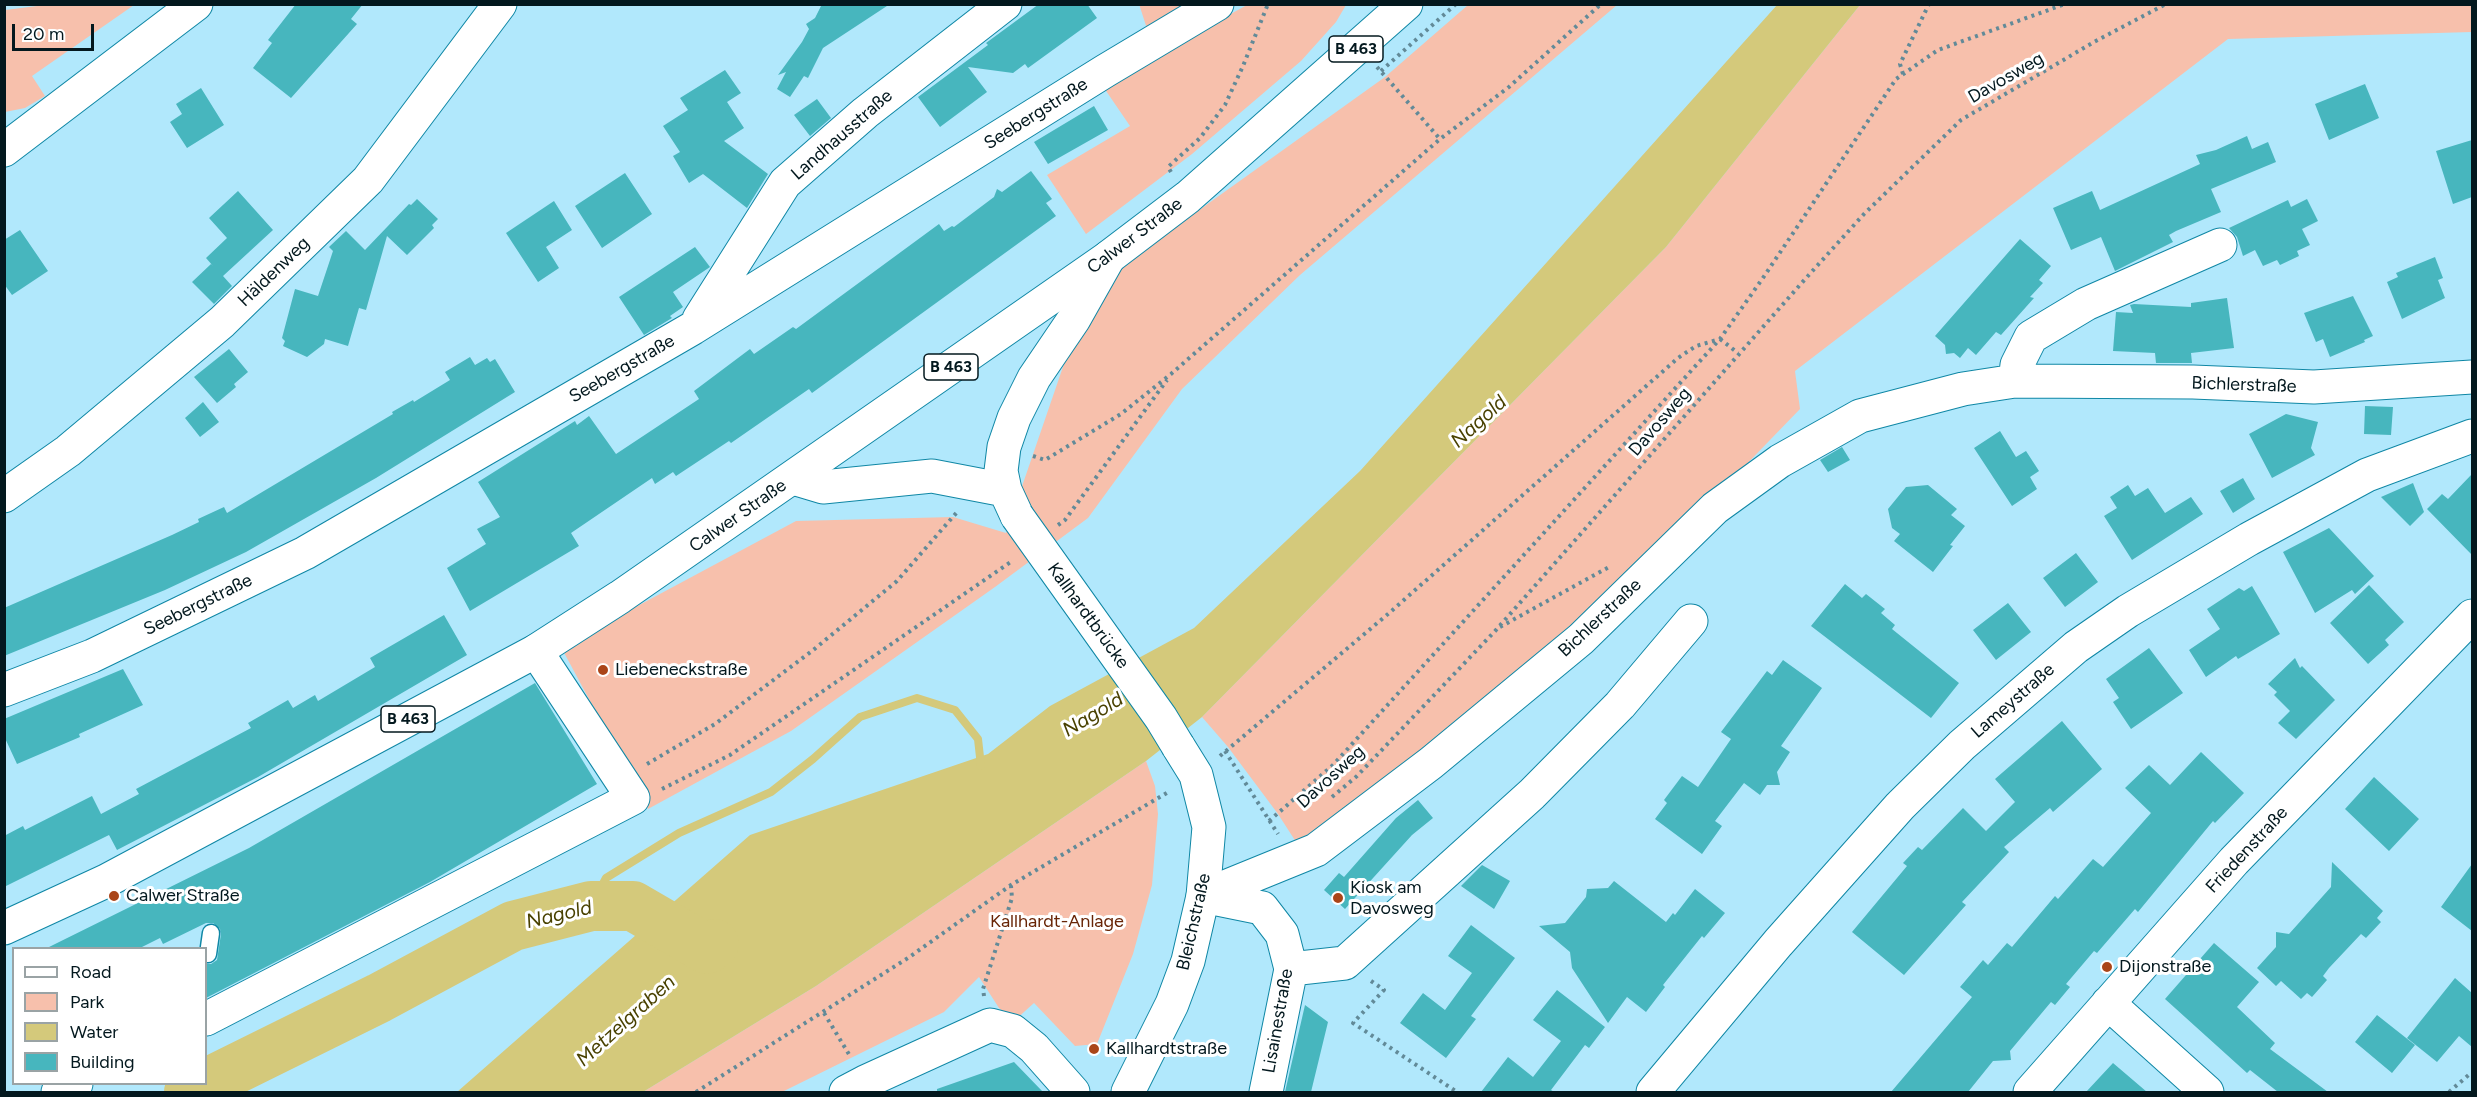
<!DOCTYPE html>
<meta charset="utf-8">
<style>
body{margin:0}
#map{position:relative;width:2477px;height:1097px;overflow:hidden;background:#b1e8fc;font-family:Figtree,sans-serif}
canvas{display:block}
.frame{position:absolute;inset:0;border:6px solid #03181e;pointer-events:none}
.legend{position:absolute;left:12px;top:947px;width:195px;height:138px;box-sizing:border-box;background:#fff;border:2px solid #9aa3a5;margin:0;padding:8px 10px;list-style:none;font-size:18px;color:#03181e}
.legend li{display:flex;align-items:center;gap:12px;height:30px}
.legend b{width:30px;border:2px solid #9aa3a5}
.scale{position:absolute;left:12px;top:24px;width:82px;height:27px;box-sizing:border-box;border:3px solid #03181e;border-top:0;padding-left:8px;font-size:18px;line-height:21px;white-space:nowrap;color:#03181e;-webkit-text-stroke:4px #fff;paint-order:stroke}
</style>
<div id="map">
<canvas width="2477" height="1097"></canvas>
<div class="frame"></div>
<ul class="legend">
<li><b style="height:8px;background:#fff"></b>Road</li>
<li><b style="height:16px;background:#f7c0ac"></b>Park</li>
<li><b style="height:16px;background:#d4c97b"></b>Water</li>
<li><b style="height:16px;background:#47b6be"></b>Building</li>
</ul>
<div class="scale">20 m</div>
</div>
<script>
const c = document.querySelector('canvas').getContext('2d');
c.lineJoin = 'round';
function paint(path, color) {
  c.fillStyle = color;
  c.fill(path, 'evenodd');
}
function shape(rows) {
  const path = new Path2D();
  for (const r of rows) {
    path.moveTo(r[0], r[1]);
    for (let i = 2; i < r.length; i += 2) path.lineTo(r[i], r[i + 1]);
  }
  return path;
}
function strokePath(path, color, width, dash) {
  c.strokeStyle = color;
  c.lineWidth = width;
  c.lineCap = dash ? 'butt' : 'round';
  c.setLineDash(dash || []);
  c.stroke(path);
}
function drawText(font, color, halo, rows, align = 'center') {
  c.font = font + ' Figtree,sans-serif';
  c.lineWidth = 6;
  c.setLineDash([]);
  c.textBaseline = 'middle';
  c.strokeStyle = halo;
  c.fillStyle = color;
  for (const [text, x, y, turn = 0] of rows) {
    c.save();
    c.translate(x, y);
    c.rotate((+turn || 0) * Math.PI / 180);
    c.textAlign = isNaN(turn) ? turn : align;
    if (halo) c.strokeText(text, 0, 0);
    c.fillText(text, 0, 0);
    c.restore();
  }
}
paint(shape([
 [53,4,134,5,32,76,45,96,25,108,5,112,5,10],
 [1139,4,1201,5,1149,35],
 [1247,5,1346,5,1336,22,1301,61,1192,154,1086,234,1047,175,1130,126,1102,85],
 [1468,5,1617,5,1300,275,1182,389,1088,518,995,587,791,731,648,809,561,647,796,521,953,517,1006,533,1065,361,1114,271,1385,77],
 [1860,5,2472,5,2472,32,2228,39,1795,371,1800,409,1709,503,1495,692,1401,770,1298,845,1278,814,1228,747,1202,717,1666,247],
 [1146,761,1155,786,1158,814,1152,885,1133,954,1097,1044,1075,1046,1034,1003,1014,1021,999,1008,979,977,944,1012,782,1092,643,1092,816,986]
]), '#f7c0ac');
paint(shape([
 [1777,5,1860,5,1666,247,1202,717,1146,761,816,986,643,1092,457,1092,750,835,988,754,1050,706,1194,628,1360,471]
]), '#d4c97b');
strokePath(shape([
 [591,906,606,878,679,833,771,792,813,759,860,717,917,698,955,710,978,739,981,766]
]), '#d4c97b', 8);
strokePath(shape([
 [189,1092,379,998,513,926,591,906,633,906,707,949,714,944]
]), '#d4c97b', 50);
paint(shape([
 [296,4,363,4,351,19,357,24,291,98,253,68,272,43,268,40],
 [822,4,890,4,823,48,808,78,804,76,790,97,777,89,786,72,778,75,802,42,809,29,806,24,815,18],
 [1039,4,1087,4,1097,18,1028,68,1025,64,1013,73,968,67,987,92,940,127,918,97,988,45,986,43],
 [725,70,741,93,727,102,744,128,724,141,768,174,747,208,703,174,689,183,673,156,680,152,663,126,688,110,680,98],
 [2365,84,2379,118,2329,140,2315,104],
 [201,88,224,125,187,148,170,122,182,114,176,104],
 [817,99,831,118,810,136,794,115],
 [1094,106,1108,130,1048,164,1034,142],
 [2247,136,2252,149,2268,142,2276,162,2211,189,2221,212,2176,231,2169,235,2173,242,2115,271,2101,237,2071,250,2053,208,2092,191,2100,210,2200,164,2196,155,2216,150],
 [2472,140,2472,197,2453,204,2436,151],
 [1031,171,1052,199,1046,203,1056,216,812,393,809,389,731,443,729,441,676,476,673,472,655,484,652,478,571,533,579,546,470,611,447,568,486,544,477,529,500,517,478,482,575,421,577,425,589,416,616,454,699,399,694,391,750,349,754,354,793,327,796,329,939,224,944,231,952,226,954,227,994,197,997,189,1002,192],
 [625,173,652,214,602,248,575,206],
 [238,191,273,230,223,276,232,286,214,304,192,282,211,264,213,266,206,258,227,238,209,218],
 [417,199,438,219,432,225,434,228,407,255,387,236,366,310,359,308,348,346,325,339,324,344,307,357,283,346,285,341,282,338,295,289,318,296,333,251,329,247,346,231,365,250,409,204,411,205],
 [2307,199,2318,221,2302,229,2310,245,2297,251,2299,256,2280,265,2277,260,2263,266,2255,250,2243,256,2237,237,2229,228,2288,200,2291,207],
 [554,201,572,230,546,247,559,268,538,282,506,233],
 [20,230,48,271,12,295,4,284,4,240],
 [2020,239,2051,266,2039,280,2043,283,2030,297,2034,298,2001,335,1996,332,1976,355,1968,348,1960,358,1954,353,1946,354,1945,345,1935,336],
 [695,247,710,267,673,292,683,307,670,316,672,318,644,335,619,297],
 [2435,257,2443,278,2438,280,2445,298,2402,319,2387,282,2398,277,2396,273],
 [2353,296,2373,336,2364,340,2365,342,2330,357,2323,339,2316,342,2304,313],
 [2227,298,2234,348,2191,353,2192,363,2156,363,2155,353,2113,351,2116,312,2133,313,2130,305,2134,304,2191,307,2191,303],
 [229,349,248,372,234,384,236,387,217,403,194,377],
 [470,357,475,365,487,358,490,362,495,359,515,392,376,478,246,552,165,590,4,656,4,608,172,535,199,522,198,519,224,507,227,513,393,414,392,412,413,400,414,402,450,380,445,372],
 [203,402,219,422,200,437,185,418],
 [2365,406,2393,407,2391,435,2364,434],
 [2286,414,2318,422,2311,448,2315,455,2272,478,2249,434],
 [2000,431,2016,457,2026,451,2039,471,2030,477,2037,489,2012,506,1974,448],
 [1842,447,1850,460,1828,472,1820,460],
 [2472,474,2472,555,2427,509,2442,494,2448,499],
 [2243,478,2255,499,2233,513,2220,491],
 [2413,483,2424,512,2410,526,2381,497],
 [1928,485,1957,509,1951,515,1965,526,1950,545,1953,546,1933,572,1894,541,1900,534,1892,528,1888,509,1906,487],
 [2128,485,2135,496,2148,488,2165,513,2191,497,2203,514,2132,560,2104,516,2117,508,2110,497],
 [2329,528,2374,576,2355,594,2352,590,2315,613,2283,552],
 [2076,553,2098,582,2065,607,2043,578],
 [1845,584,1862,598,1866,594,1885,609,1881,613,1895,625,1892,629,1959,683,1931,718,1811,626],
 [2369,585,2404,622,2385,640,2389,645,2368,664,2330,623],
 [2252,586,2280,634,2238,659,2236,656,2206,677,2189,650,2220,629,2207,609,2239,588,2244,591],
 [2008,603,2031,632,1996,660,1973,630],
 [444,615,467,655,258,777,117,850,109,835,4,887,4,836,23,826,25,830,92,796,101,814,139,794,136,789,251,728,248,723,288,700,293,708,315,695,318,701,375,667,370,658],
 [2149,648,2183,693,2131,729,2113,702,2119,698,2106,679],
 [2295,658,2300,668,2302,666,2335,700,2296,739,2278,723,2290,711,2274,695,2277,692,2268,684],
 [1783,660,1822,688,1781,746,1790,752,1777,772,1780,785,1767,785,1760,795,1744,783,1715,821,1722,826,1702,854,1655,819,1667,803,1664,800,1682,776,1698,787,1731,739,1721,732,1767,671,1772,675],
 [123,669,143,705,79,734,80,737,17,764,4,736,4,719],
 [535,683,597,784,430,882,206,998,206,964,211,964,217,960,221,934,220,929,213,923,206,923,163,944,160,938,140,948,47,948,249,848],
 [2062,721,2102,769,2053,812,2050,808,2004,847,2009,852,1962,902,1966,905,1904,975,1852,932,1907,866,1903,863,1918,847,1922,850,1963,808,1986,831,2015,802,1995,779],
 [2201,752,2244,793,2215,823,2213,821,2138,912,2135,909,2097,953,2094,951,2066,984,2070,987,2055,1005,2051,1002,2010,1051,2011,1060,1993,1061,1968,1092,1891,1092,1972,997,1960,987,1983,960,1988,965,2007,943,2012,947,2055,896,2058,899,2093,859,2103,867,2151,813,2125,788,2149,765,2170,785],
 [2374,777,2419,819,2389,851,2345,809],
 [1418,800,1433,818,1412,835,1345,909,1324,890,1339,873,1344,877,1396,818],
 [2332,862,2383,911,2377,918,2381,922,2366,938,2361,934,2329,968,2323,976,2327,980,2312,997,2307,993,2301,999,2281,981,2276,986,2257,968,2276,947,2276,932,2289,934,2331,887],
 [2472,864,2472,931,2441,907],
 [1482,865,1510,881,1494,909,1461,886],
 [1614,881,1666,922,1673,913,1675,915,1695,889,1725,913,1704,938,1702,936,1663,985,1665,987,1646,1012,1627,997,1608,1023,1572,968,1570,952,1539,926,1565,923,1586,897,1587,889,1608,888],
 [1471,925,1515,958,1471,1016,1476,1019,1446,1058,1400,1023,1423,993,1445,1010,1472,973,1448,956],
 [2214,943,2259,982,2237,1007,2275,1043,2270,1049,2328,1092,2278,1092,2250,1070,2247,1073,2165,999],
 [2455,978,2472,993,2472,1047,2459,1036,2437,1062,2407,1038],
 [1557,990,1605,1027,1589,1048,1585,1045,1551,1090,1554,1092,1481,1092,1508,1057,1533,1077,1561,1041,1533,1020],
 [1305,1005,1328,1022,1311,1092,1285,1092],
 [2377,1015,2415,1045,2392,1073,2355,1042],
 [1014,1062,1043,1092,937,1092,937,1089],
 [2113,1063,2147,1092,2086,1092]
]), '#47b6be');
const service = shape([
 [208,954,211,933]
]);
const minor = shape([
 [4,150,196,4],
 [699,319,785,183,865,113,1005,4],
 [2015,381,2017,365,2031,337,2086,304,2220,245],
 [4,496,68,451,222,322,368,180,500,4],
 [4,690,92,656,305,553,693,328,1105,71,1217,4],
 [1203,896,1316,850,1431,763,1581,639,1715,508,1780,461,1860,416,1963,389,2015,381,2193,382,2314,387,2472,377],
 [1203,896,1262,908,1282,934,1291,969,1266,1092],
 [1291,969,1345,963,1532,794,1620,705,1691,621],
 [2108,1003,2207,1092],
 [206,1019,633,798,536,651],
 [58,1092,76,1084],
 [846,1092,865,1082,990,1025,1013,1031,1034,1048,1073,1092],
 [1653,1092,1778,943,1900,806,1962,745,2076,647,2128,611,2249,539,2367,475,2472,436],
 [2030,1092,2234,861,2472,616]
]);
const tertiary = shape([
 [793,478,823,487,932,476,1005,490],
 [1017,516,1005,490,1001,471,1004,447,1014,418,1034,378,1074,319,1109,257],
 [1128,1092,1172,1004,1188,961,1203,896,1209,827,1196,775,1178,746]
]);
const primary = shape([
 [4,928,106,881,536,651,620,597,1109,257,1188,197,1406,4]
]);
strokePath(service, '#0f87a5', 19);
strokePath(minor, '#0f87a5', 35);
strokePath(tertiary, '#0f87a5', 35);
strokePath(primary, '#0f87a5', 35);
strokePath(shape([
 [1377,67,1440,139],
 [1381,71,1456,4],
 [1903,74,1900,64,1929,4],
 [1171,172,1168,167,1200,138,1225,105,1243,66,1268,4],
 [1720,339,1738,353],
 [1033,456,1045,460,1121,414,1171,374,1440,139,1509,87,1601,4],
 [1058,525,1065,520,1167,380],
 [1500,627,1609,567],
 [1225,751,1278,834],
 [1220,756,1388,614,1678,358,1696,346,1720,339],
 [647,764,715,724,812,651,897,581,958,511],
 [662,789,730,755,1012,561],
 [1332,797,1357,776,1496,630,1807,277,1864,214,1961,120,2094,42,2166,4],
 [1269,821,1333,765,1720,339,1765,275,1896,79,1938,50,2065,4],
 [1371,981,1384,990,1353,1023,1457,1092],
 [984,996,983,989,1012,898,1011,886],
 [824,1013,850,1056],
 [696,1092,908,958,1011,885,1170,791],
 [2449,1092,2471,1073]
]), '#628a98', 4, [3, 4.5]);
strokePath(service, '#fff', 16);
strokePath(minor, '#fff', 33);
strokePath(tertiary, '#fff', 33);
strokePath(primary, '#fff', 33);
const tertiaryBridge = shape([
 [1017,516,1161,718,1178,746]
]);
strokePath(tertiaryBridge, '#0f87a5', 35, []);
strokePath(tertiaryBridge, '#fff', 33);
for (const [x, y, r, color] of [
 [603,670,6,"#aa4518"],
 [114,896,6,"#aa4518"],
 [1338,898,6,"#aa4518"],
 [2107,967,6,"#aa4518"],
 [1094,1049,6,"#aa4518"]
]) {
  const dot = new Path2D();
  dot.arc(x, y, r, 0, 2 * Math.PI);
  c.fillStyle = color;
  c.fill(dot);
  strokePath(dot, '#fff', 2);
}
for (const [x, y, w] of [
 [1356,49,54],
 [951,367,54],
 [408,719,54]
]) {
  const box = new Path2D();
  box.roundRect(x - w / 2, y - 13, w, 26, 4.5);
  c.fillStyle = '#fff';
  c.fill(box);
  strokePath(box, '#03181e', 1.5);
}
drawText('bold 16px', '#03181e', null, [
 ["B 463",1356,49],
 ["B 463",951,367],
 ["B 463",408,719]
]);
drawText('18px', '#03181e', '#fff', [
 ["Davosweg",2006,78,-30],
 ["Seebergstraße",1036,114,-32],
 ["Landhausstraße",842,135,-41],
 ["Calwer Straße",1135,236,-37],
 ["Häldenweg",274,272,-44],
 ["Seebergstraße",622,369,-30],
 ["Bichlerstraße",2244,385,2],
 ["Davosweg",1660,422,-49],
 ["Calwer Straße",738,516,-35],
 ["Seebergstraße",198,605,-26],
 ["Kallhardtbrücke",1088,616,54],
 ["Bichlerstraße",1600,618,-43],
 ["Lameystraße",2013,701,-41],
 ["Davosweg",1331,777,-42],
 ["Friedenstraße",2247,850,-47],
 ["Bleichstraße",1194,922,-77],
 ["Lisainestraße",1278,1021,-80]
]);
drawText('18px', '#03181e', '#fff', [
 ["Liebeneckstraße",615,670],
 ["Kiosk am",1350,888],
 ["Davosweg",1350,909],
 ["Calwer Straße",126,896],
 ["Dijonstraße",2119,967],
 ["Kallhardtstraße",1106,1049]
], 'left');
drawText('18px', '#682506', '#fff', [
 ["Kallhardt-Anlage",1057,922]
]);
drawText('italic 20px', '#494100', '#fff', [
 ["Nagold",1479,422,-42],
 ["Nagold",1093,715,-31],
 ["Nagold",559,915,-13],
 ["Metzelgraben",626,1021,-42]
]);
</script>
